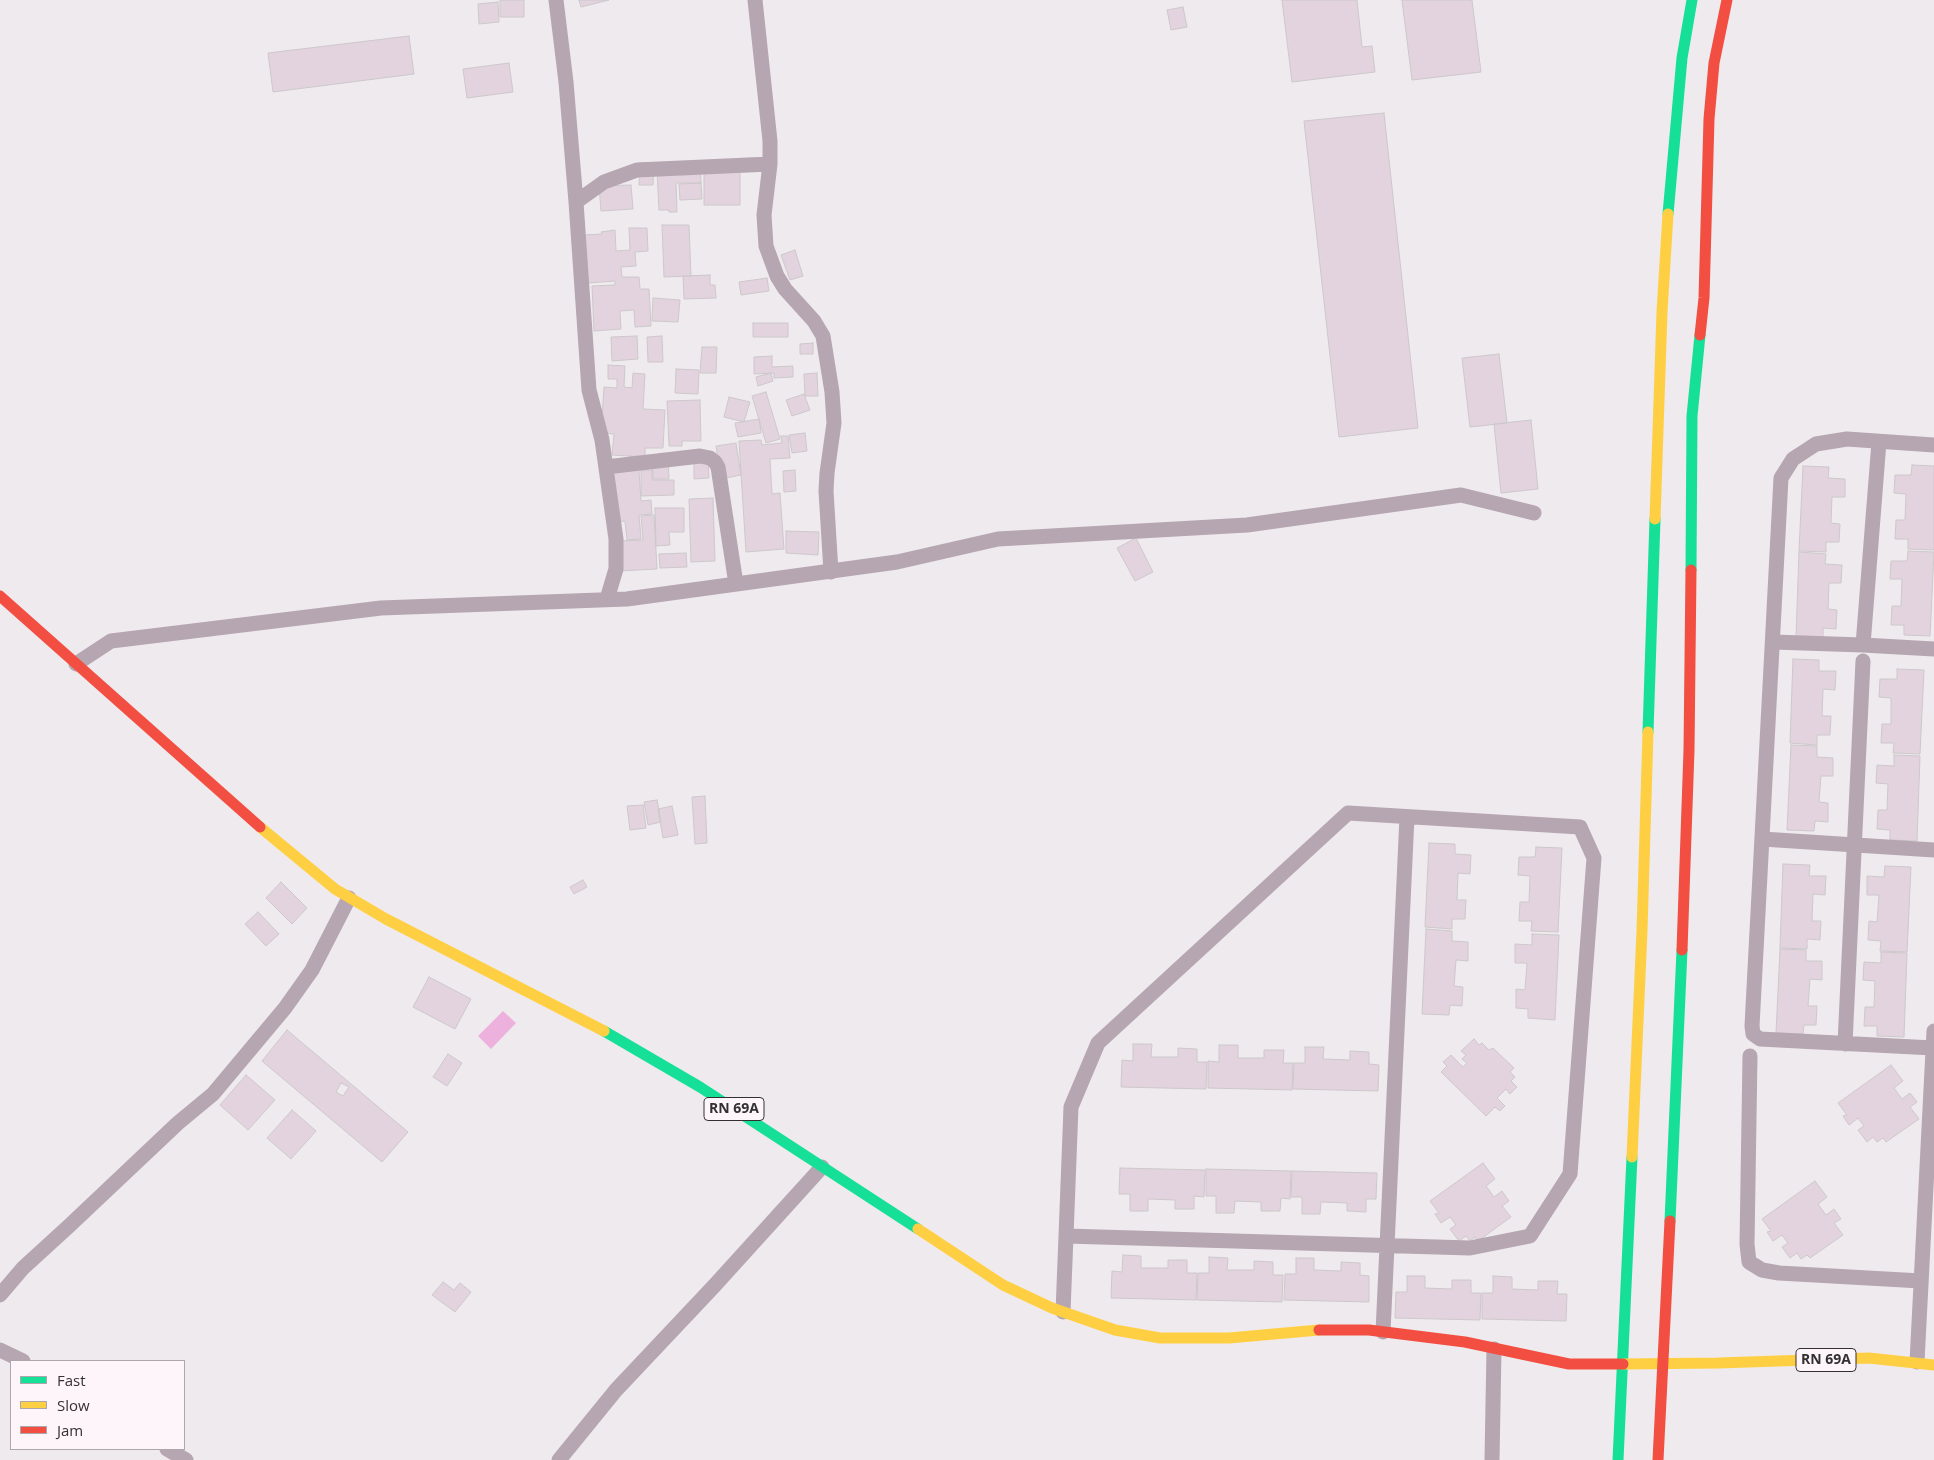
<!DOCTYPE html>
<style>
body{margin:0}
#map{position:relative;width:1934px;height:1460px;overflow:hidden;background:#efeaed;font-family:"Open Sans",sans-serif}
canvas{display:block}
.legend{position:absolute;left:10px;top:1360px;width:175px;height:90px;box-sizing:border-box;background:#fef5fb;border:1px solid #ada6ab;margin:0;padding:6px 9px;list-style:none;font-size:15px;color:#333032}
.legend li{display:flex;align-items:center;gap:10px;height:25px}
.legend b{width:25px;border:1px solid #ada6ab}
</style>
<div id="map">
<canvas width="1934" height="1460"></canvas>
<ul class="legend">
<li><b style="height:6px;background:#16e098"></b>Fast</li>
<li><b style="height:6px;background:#ffcf43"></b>Slow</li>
<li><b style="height:6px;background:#f24e42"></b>Jam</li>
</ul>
</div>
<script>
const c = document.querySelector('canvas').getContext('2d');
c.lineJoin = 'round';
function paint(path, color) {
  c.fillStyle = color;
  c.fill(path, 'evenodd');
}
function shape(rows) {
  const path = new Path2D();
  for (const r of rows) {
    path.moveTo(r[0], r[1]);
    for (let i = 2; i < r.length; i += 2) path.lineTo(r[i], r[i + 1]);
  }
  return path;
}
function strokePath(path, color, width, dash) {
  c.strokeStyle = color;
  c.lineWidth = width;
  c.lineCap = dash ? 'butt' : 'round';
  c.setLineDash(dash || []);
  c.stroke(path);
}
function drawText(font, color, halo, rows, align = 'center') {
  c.font = font + ' "Open Sans",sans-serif';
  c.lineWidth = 4;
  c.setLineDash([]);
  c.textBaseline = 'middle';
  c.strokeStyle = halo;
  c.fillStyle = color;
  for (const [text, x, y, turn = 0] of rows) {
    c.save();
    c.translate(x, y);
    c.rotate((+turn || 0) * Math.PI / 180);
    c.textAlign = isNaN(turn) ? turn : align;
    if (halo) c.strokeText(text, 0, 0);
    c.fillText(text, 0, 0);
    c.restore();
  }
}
paint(shape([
 [503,1011,516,1023,491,1049,478,1036]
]), '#edb1dd');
const building = shape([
 [500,0,524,0,524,17,500,17,500,0],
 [579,0,609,0,581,7,579,0],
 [1282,0,1357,0,1362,47,1372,46,1375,72,1292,82,1282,0],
 [1402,0,1472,0,1481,72,1412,80,1402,0],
 [498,2,499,22,479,24,478,4,498,2],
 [1183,7,1187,27,1171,30,1167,10,1183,7],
 [409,36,414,74,273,92,268,53,409,36],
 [509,63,513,92,467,98,463,69,509,63],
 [1384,113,1418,428,1339,437,1304,121,1384,113],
 [640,163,654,163,653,185,639,185,640,163],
 [700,163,701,183,676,183,677,212,669,212,669,210,659,210,657,171,700,163],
 [704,167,740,168,740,205,704,205,704,167],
 [701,183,702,199,680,200,679,184,701,183],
 [631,185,633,209,601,211,599,186,631,185],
 [662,225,689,225,691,276,664,277,662,225],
 [629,228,647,228,648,251,635,252,636,266,621,267,622,277,639,277,640,289,649,289,651,326,635,327,634,310,620,311,621,329,594,331,592,286,615,285,615,281,588,283,584,235,602,234,601,232,615,230,616,251,630,250,629,228],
 [795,250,803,276,790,280,781,255,795,250],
 [710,275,710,285,715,285,716,298,684,299,683,276,710,275],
 [767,278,769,291,741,295,739,282,767,278],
 [653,298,680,300,678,322,652,321,653,298],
 [753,323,788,323,788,337,753,337,753,323],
 [637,336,638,359,612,361,611,337,637,336],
 [662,336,663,362,648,362,647,337,662,336],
 [813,343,813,354,800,354,800,344,813,343],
 [702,347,717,347,716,373,700,373,702,347],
 [1499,354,1507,423,1470,427,1462,358,1499,354],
 [772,356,772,367,793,366,793,377,774,378,774,373,754,374,754,357,772,356],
 [608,365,625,366,624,387,632,388,633,373,645,374,643,409,665,410,663,448,645,448,645,457,612,455,614,434,601,433,604,387,617,388,617,379,608,379,608,365],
 [676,369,699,370,698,394,675,393,676,369],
 [771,373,773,381,758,386,756,377,771,373],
 [817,373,818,396,805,396,804,374,817,373],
 [766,392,780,439,766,443,752,396,766,392],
 [804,394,810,410,792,416,786,400,804,394],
 [729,397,750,402,744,422,724,417,729,397],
 [700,400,701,441,682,441,682,446,669,446,667,401,700,400],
 [759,419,761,433,738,437,735,423,759,419],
 [1531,420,1538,489,1501,493,1494,424,1531,420],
 [805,433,807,451,792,453,789,435,805,433],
 [781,436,788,436,790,458,770,459,772,494,780,493,784,549,746,552,739,441,761,440,762,445,782,443,781,436],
 [736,443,741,475,721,479,716,446,736,443],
 [638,456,641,501,651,500,652,514,639,515,641,539,627,540,625,521,617,522,612,465,629,464,629,457,638,456],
 [652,456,668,456,669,479,653,479,652,456],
 [708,461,709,478,694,479,694,462,708,461],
 [1912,465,1934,466,1934,550,1908,549,1908,539,1895,539,1896,520,1905,520,1906,494,1894,493,1895,475,1911,475,1912,465],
 [1803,466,1829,467,1828,478,1845,479,1845,497,1832,497,1831,523,1840,524,1839,542,1826,542,1826,552,1799,551,1803,466],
 [641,470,652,470,652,480,674,480,674,495,641,496,641,470],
 [795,470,796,491,784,492,783,471,795,470],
 [713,498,715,561,691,562,689,499,713,498],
 [655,508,684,508,684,532,669,532,670,545,656,546,655,508],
 [654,515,657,569,619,571,617,541,643,540,641,516,654,515],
 [786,531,819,532,818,555,786,553,786,531],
 [1136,538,1153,572,1135,581,1117,548,1136,538],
 [1908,551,1934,552,1930,636,1904,635,1904,625,1891,625,1892,606,1901,606,1902,579,1890,579,1891,561,1907,561,1908,551],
 [1799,552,1826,554,1825,564,1842,565,1841,583,1829,583,1828,609,1837,610,1836,629,1823,628,1823,638,1796,637,1799,552],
 [686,553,687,567,660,568,659,554,686,553],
 [1793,659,1819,660,1819,671,1836,671,1835,690,1823,689,1822,716,1831,716,1830,735,1817,735,1817,745,1790,743,1793,659],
 [1897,669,1924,670,1920,754,1893,753,1894,743,1881,743,1882,724,1891,724,1891,698,1879,697,1880,679,1897,679,1897,669],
 [1791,745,1817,746,1817,757,1833,758,1833,776,1821,776,1819,802,1828,803,1828,822,1815,821,1814,831,1787,830,1791,745],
 [1894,755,1920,756,1917,841,1890,840,1890,830,1877,829,1878,810,1887,810,1888,784,1876,783,1877,765,1894,766,1894,755],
 [705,796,707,843,695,844,692,797,705,796],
 [657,800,661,822,648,825,644,802,657,800],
 [643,805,646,828,630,830,627,806,643,805],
 [672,806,678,835,663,838,658,809,672,806],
 [1429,843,1455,844,1455,854,1471,855,1470,874,1458,873,1457,900,1466,900,1465,919,1452,919,1452,929,1425,927,1429,843],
 [1536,847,1562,848,1558,932,1531,931,1532,921,1519,921,1520,902,1529,902,1530,876,1518,875,1519,857,1535,857,1536,847],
 [1783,864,1810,865,1809,876,1826,876,1825,895,1813,894,1812,921,1821,921,1820,940,1807,939,1807,949,1780,948,1783,864],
 [1885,866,1911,867,1907,952,1880,951,1881,941,1868,940,1869,921,1877,922,1879,895,1867,895,1867,876,1884,877,1885,866],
 [583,880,587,887,574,894,570,887,583,880],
 [281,882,307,908,292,924,266,898,281,882],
 [258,912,279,934,266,946,245,924,258,912],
 [1426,929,1452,931,1452,941,1468,942,1468,961,1456,960,1454,986,1463,987,1462,1006,1450,1005,1449,1015,1422,1014,1426,929],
 [1532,934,1559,935,1555,1020,1528,1018,1528,1009,1516,1008,1516,989,1525,990,1527,963,1515,963,1515,944,1532,945,1532,934],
 [1780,949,1806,950,1806,961,1822,961,1822,980,1810,979,1808,1006,1817,1006,1816,1025,1804,1025,1803,1034,1776,1033,1780,949],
 [1881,952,1907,953,1904,1037,1877,1036,1877,1026,1864,1026,1865,1007,1874,1007,1875,981,1863,980,1864,962,1881,963,1881,952],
 [429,977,471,999,455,1029,413,1007,429,977],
 [287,1030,408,1132,382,1162,262,1061,287,1030],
 [1474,1039,1479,1045,1482,1043,1489,1050,1493,1048,1514,1068,1510,1072,1515,1077,1511,1081,1517,1087,1510,1094,1506,1089,1497,1098,1505,1106,1500,1111,1495,1107,1486,1116,1441,1072,1447,1066,1443,1062,1451,1055,1463,1067,1467,1063,1462,1059,1466,1055,1461,1051,1474,1039],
 [1133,1044,1152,1044,1151,1057,1178,1057,1178,1048,1197,1049,1197,1062,1207,1062,1206,1089,1121,1087,1122,1060,1133,1061,1133,1044],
 [1219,1045,1238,1045,1238,1058,1264,1058,1264,1050,1284,1050,1283,1063,1293,1063,1292,1090,1208,1088,1208,1061,1219,1062,1219,1045],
 [1305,1047,1324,1047,1323,1059,1350,1060,1350,1051,1369,1052,1369,1064,1379,1065,1378,1091,1293,1089,1294,1063,1305,1063,1305,1047],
 [448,1054,462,1063,447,1086,433,1077,448,1054],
 [1891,1065,1903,1081,1894,1088,1902,1099,1910,1093,1917,1102,1910,1107,1919,1119,1886,1142,1883,1138,1877,1142,1873,1137,1867,1142,1858,1130,1864,1126,1858,1118,1849,1125,1843,1116,1847,1115,1838,1103,1891,1065],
 [246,1075,275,1100,248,1130,220,1105,246,1075],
 [341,1083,349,1087,343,1096,336,1092,341,1083],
 [292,1110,316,1131,291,1159,267,1138,292,1110],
 [1483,1163,1495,1179,1486,1186,1494,1197,1502,1191,1509,1201,1502,1206,1511,1217,1478,1241,1475,1237,1470,1241,1466,1236,1459,1241,1450,1229,1456,1225,1450,1217,1441,1223,1435,1214,1439,1213,1430,1201,1483,1163],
 [1120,1168,1205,1170,1204,1197,1194,1196,1194,1209,1175,1209,1175,1200,1148,1199,1148,1211,1130,1211,1130,1194,1119,1194,1120,1168],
 [1206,1169,1291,1171,1290,1199,1281,1198,1280,1211,1261,1211,1261,1202,1235,1201,1234,1213,1216,1213,1216,1196,1206,1196,1206,1169],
 [1292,1171,1377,1173,1376,1199,1366,1199,1366,1212,1347,1211,1347,1203,1321,1202,1320,1214,1302,1214,1302,1197,1291,1197,1292,1171],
 [1815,1181,1827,1197,1818,1204,1826,1215,1834,1209,1841,1219,1834,1223,1843,1235,1810,1258,1807,1255,1801,1259,1797,1253,1790,1258,1782,1247,1788,1243,1782,1235,1773,1241,1767,1232,1771,1231,1762,1219,1815,1181],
 [1123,1255,1141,1256,1141,1268,1168,1268,1168,1260,1187,1260,1187,1273,1197,1273,1196,1300,1111,1298,1112,1271,1122,1272,1123,1255],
 [1209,1257,1228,1258,1227,1270,1254,1270,1254,1261,1273,1262,1273,1275,1283,1275,1282,1302,1197,1300,1198,1273,1209,1273,1209,1257],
 [1296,1258,1314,1258,1314,1270,1341,1271,1341,1262,1360,1263,1360,1275,1369,1276,1369,1302,1284,1300,1285,1274,1296,1274,1296,1258],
 [1407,1276,1425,1276,1425,1288,1452,1289,1452,1280,1471,1280,1471,1293,1481,1293,1480,1320,1395,1318,1396,1292,1407,1292,1407,1276],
 [1493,1276,1512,1277,1512,1289,1538,1290,1538,1281,1558,1281,1557,1294,1567,1294,1566,1321,1482,1319,1482,1293,1493,1293,1493,1276],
 [443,1282,454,1290,460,1283,471,1292,455,1312,432,1295,443,1282]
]);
paint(building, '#e3d3de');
strokePath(building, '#ccc8ca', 1);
strokePath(shape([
 [556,0,566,82,576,202,589,390,602,440,616,539,616,569,607,599],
 [755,0,770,141,770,164,764,215,766,246,777,276,785,289,814,321,823,336,832,392,834,423,827,473,826,491,831,572],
 [576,202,604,182,637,170,770,164],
 [1879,442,1863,645,1934,649],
 [606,467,700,456,710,458,715,462,718,467,736,584],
 [1773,642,1863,645],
 [76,664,111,641,381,608,627,599,897,562,998,539,1247,525,1461,495,1534,513],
 [1762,839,1934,850],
 [1845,1044,1863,661],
 [1933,1048,1760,1039,1753,1034,1752,1026,1781,478,1793,459,1816,444,1847,439,1934,445],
 [1750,1056,1747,1244,1749,1262,1762,1270,1779,1273,1921,1281],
 [0,1295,23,1268,69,1226,178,1123,213,1094,285,1008,312,970,349,898],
 [1063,1312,1066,1236,1071,1107,1098,1043,1348,813,1580,827,1594,858,1570,1174,1530,1236,1470,1248,1066,1236],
 [1383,1332,1407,817],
 [0,1350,23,1361],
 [1917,1362,1934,1031],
 [167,1449,186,1460],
 [559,1460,616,1390,715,1285,822,1167],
 [1492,1460,1494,1349]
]), '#b5a6b1', 15);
strokePath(shape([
 [1668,214,1682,58,1692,0],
 [1691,570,1692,416,1700,335],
 [1648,732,1655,519],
 [604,1031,700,1087,918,1229],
 [1670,1221,1682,950],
 [1618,1460,1632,1157]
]), '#16e098', 11);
strokePath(shape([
 [1655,519,1662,312,1668,214],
 [260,827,335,889,386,919,604,1031],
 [1632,1157,1642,931,1648,732],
 [918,1229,1003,1285,1052,1308,1115,1330,1160,1338,1229,1338,1319,1330],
 [1623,1364,1718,1363,1869,1358,1934,1365]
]), '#ffcf43', 11);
strokePath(shape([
 [1700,335,1704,298,1709,119,1714,63,1727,0],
 [0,596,260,827],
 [1682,950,1689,750,1691,570],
 [1319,1330,1369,1330,1465,1342,1569,1364,1623,1364],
 [1658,1460,1670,1221]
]), '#f24e42', 11);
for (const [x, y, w] of [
 [734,1109,60],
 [1826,1360,60]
]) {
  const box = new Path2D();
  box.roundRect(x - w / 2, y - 11.5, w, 23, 4);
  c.fillStyle = '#fef5fb';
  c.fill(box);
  strokePath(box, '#333032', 1);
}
drawText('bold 14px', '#333032', null, [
 ["RN 69A",734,1109],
 ["RN 69A",1826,1360]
]);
</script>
